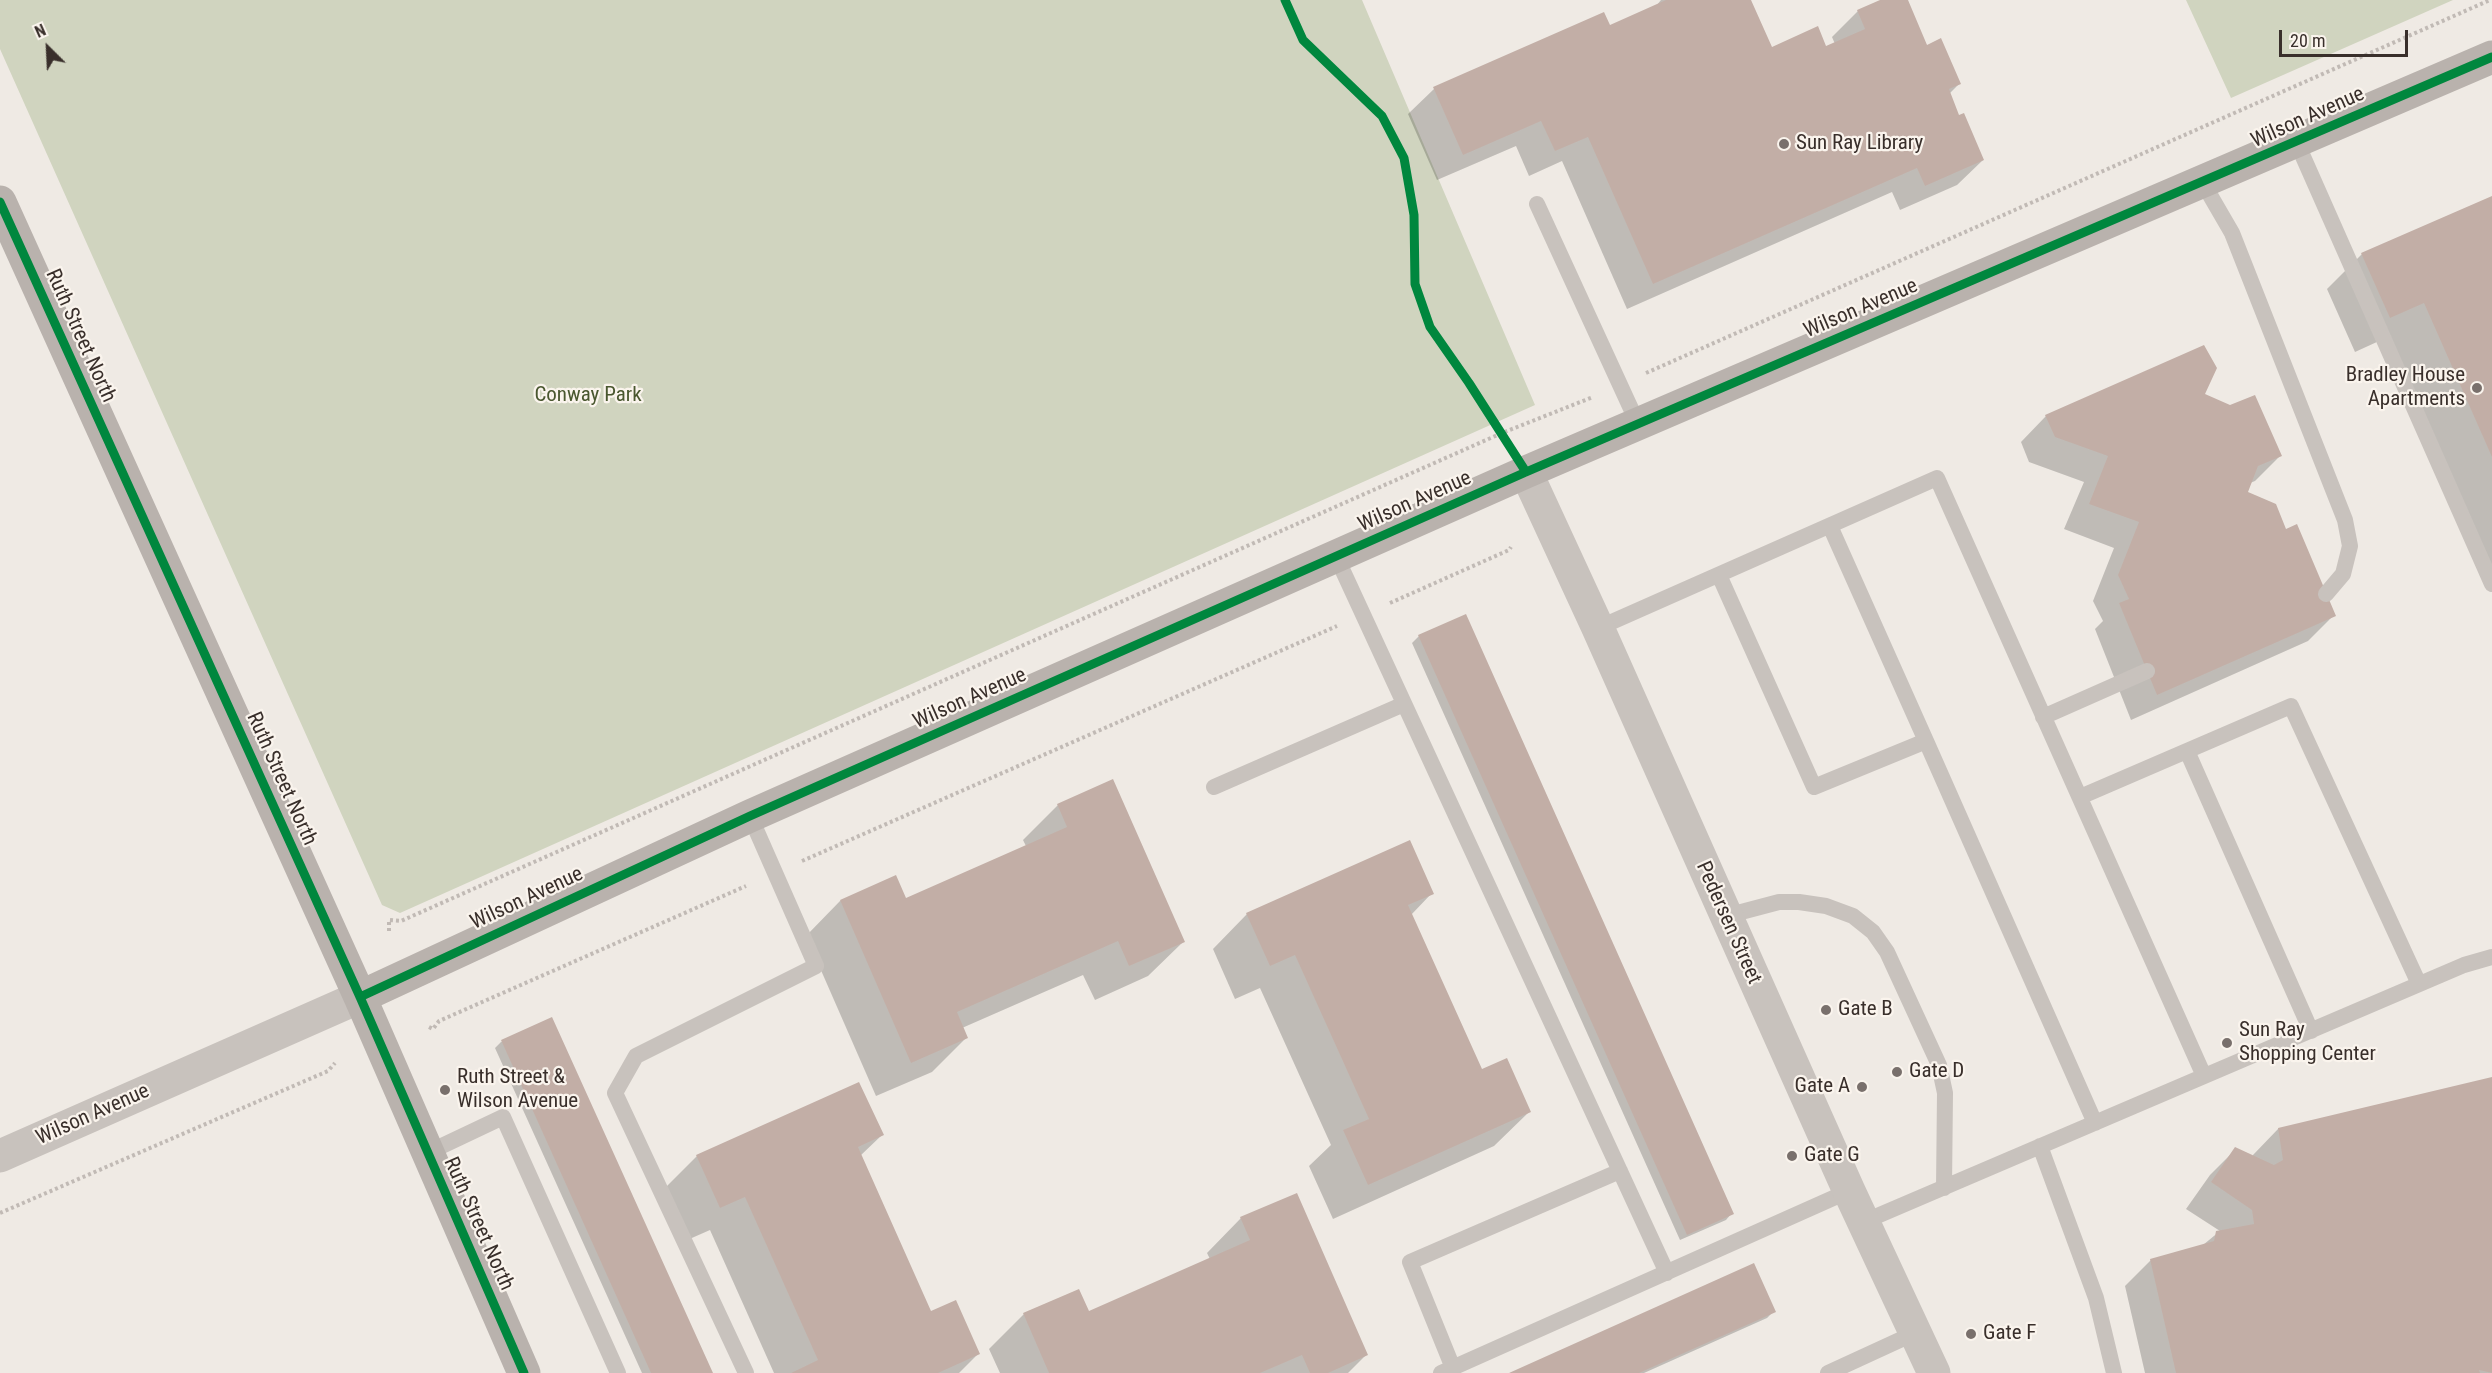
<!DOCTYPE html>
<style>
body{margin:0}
#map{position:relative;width:2492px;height:1373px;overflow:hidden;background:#efeae4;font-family:"Roboto Condensed",sans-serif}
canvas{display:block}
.north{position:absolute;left:18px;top:18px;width:60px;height:60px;-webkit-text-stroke:4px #faf4ed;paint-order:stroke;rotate:336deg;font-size:16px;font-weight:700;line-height:24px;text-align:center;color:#392f2b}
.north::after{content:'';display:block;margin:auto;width:21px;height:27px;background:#392f2b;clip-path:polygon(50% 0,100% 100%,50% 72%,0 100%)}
.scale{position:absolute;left:2279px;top:30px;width:129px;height:27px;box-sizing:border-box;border:3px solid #392f2b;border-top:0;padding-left:8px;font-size:18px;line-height:21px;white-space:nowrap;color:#392f2b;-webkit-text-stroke:4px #faf4ed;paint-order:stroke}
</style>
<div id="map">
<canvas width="2492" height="1373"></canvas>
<div class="north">N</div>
<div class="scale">20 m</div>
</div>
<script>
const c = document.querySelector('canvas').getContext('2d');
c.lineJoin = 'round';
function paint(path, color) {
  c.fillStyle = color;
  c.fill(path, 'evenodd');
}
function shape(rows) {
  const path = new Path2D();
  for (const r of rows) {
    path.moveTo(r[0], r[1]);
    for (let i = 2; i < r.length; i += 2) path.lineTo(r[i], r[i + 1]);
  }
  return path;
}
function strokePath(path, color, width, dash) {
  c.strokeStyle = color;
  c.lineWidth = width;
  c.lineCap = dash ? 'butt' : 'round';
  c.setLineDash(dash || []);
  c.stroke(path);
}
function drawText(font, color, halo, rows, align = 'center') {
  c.font = font + ' "Roboto Condensed",sans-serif';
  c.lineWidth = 4.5;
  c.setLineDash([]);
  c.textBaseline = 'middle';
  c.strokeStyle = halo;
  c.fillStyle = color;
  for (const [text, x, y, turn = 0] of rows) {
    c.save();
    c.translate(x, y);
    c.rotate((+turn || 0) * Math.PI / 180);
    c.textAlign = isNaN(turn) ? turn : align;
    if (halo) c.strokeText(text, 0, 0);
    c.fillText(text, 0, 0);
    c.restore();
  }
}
paint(shape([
 [0,0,1362,0,1535,405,400,913,382,905,0,49],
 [2186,0,2453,0,2231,98]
]), '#d0d4bf');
paint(shape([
 [1661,0,1750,0,1771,49,1826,48,1835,44,1832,37,1858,11,1883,0,1906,0,1927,46,1959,84,1949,94,1959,117,1983,160,1957,185,1900,210,1892,192,1627,309,1562,161,1529,176,1516,146,1437,180,1408,114,1434,89,1609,27,1656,6],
 [2492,197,2492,569,2390,336,2355,352,2327,289,2362,254],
 [2203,395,2280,456,2255,481,2250,483,2246,493,2285,530,2334,615,2308,641,2131,720,2095,629,2103,621,2093,601,2114,548,2064,529,2084,482,2029,462,2021,442,2046,416],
 [1419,636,1732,1213,1726,1220,1680,1240,1412,643],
 [1058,805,1183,942,1148,976,1095,1000,1083,975,962,1028,966,1038,932,1072,876,1096,806,936,840,901,895,877,905,900,1026,846,1023,840],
 [1432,893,1411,915,1481,1071,1529,1112,1494,1146,1333,1219,1309,1166,1331,1145,1260,988,1235,999,1213,949,1247,914],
 [551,1019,712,1373,642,1373,495,1048,501,1042],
 [2492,1078,2492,1373,2145,1373,2125,1286,2151,1260,2203,1245,2220,1231,2186,1209,2210,1175,2236,1149,2253,1157,2253,1155,2278,1129],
 [882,1135,860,1156,931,1313,978,1354,959,1373,774,1373,710,1230,685,1241,662,1191,697,1156],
 [1241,1218,1366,1355,1348,1373,1000,1373,989,1349,1024,1314,1088,1313,1210,1259,1207,1253],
 [1774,1311,1767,1318,1644,1373,1512,1373]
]), '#0003');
paint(shape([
 [1666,0,1751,0,1772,47,1818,26,1826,46,1865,29,1857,10,1880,0,1908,0,1927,45,1941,38,1961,84,1949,89,1959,115,1964,113,1984,160,1925,186,1917,168,1653,284,1588,137,1555,151,1541,121,1463,155,1433,87,1604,12,1610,25],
 [2492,196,2492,457,2424,303,2390,318,2361,253],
 [2204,345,2217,368,2205,394,2230,405,2255,395,2282,456,2258,466,2248,492,2276,504,2286,529,2297,524,2336,616,2157,695,2119,603,2129,599,2118,575,2139,522,2089,504,2108,456,2055,437,2045,415],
 [1466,614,1734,1214,1687,1235,1418,635],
 [1113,779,1185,942,1129,966,1118,941,957,1012,968,1038,911,1063,840,900,896,875,906,898,1067,827,1057,804],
 [1410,840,1434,894,1408,905,1482,1069,1507,1058,1531,1112,1368,1185,1343,1130,1369,1119,1295,955,1270,966,1246,913],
 [552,1017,713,1373,651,1373,501,1040],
 [2492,1077,2492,1373,2479,1370,2480,1373,2176,1373,2150,1259,2214,1241,2216,1231,2254,1224,2252,1210,2211,1182,2235,1147,2274,1165,2283,1160,2278,1128],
 [859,1082,884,1135,858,1147,931,1311,956,1300,980,1354,938,1373,791,1373,818,1360,745,1197,720,1208,696,1155],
 [1297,1193,1368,1355,1328,1373,1310,1373,1302,1355,1260,1373,1049,1373,1023,1313,1079,1289,1089,1311,1250,1240,1240,1217],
 [1754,1263,1776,1312,1639,1373,1509,1373]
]), '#c2aea6');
strokePath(shape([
 [1646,373,2490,0],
 [1390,603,1509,550,1511,547],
 [802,861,1337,626],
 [389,931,389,920,401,921,1502,433,1593,397],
 [429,1027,433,1029,439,1021,746,886],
 [0,1213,328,1071,335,1063]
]), '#c1bab5', 4, [3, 3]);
strokePath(shape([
 [2297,143,2492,584],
 [2203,183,2232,233,2345,520,2350,546,2343,574,2326,594],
 [1537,204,1638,424],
 [1830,526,1926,741],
 [1336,556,1667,1273],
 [1719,575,1814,787,1926,741,2095,1123],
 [1598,628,1937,478,2204,1076],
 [2043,717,2147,671],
 [2187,751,2311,1031],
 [1214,787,1404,704],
 [2080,797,2291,706,2419,984],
 [1726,916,1779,902,1799,902,1826,906,1853,916,1873,932,1887,952,1939,1065,1945,1093,1944,1188],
 [2040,1146,2096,1298,2114,1373],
 [427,1153,503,1117,618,1373],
 [1863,1222,2464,965,2492,957],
 [1453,1368,1410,1262,1620,1171],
 [746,1373,615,1093,636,1056,816,966,750,816],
 [1441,1373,1849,1191],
 [1828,1373,1915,1333]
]), '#c8c2bd', 16);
strokePath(shape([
 [1526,472,1598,628,1849,1191,1934,1373],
 [0,1156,360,997]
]), '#c8c2bd', 33);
strokePath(shape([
 [0,202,360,997,524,1373],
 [360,997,750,816,1526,472,2492,57]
]), '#b9b2ad', 33);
strokePath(shape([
 [1285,0,1303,40,1382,116,1404,158,1414,215,1415,284,1430,327,1469,383,1526,472],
 [0,202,360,997,524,1373],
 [360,997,750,816,1526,472,2492,57]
]), '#00873e', 9);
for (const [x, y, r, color] of [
 [1784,144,6,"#79706c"],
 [2477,388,6,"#79706c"],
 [1826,1010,6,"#79706c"],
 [2227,1043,6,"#79706c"],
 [1897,1072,6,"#79706c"],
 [1862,1087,6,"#79706c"],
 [445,1090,6,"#79706c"],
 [1792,1156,6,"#79706c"],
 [1971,1334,6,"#79706c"]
]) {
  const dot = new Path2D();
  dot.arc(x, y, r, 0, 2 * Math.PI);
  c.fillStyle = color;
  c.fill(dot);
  strokePath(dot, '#faf4ed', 2);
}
drawText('21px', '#392f2b', '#faf4ed', [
 ["Wilson Avenue",2308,118,-24],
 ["Wilson Avenue",1861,309,-23],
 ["Ruth Street North",80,336,66],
 ["Wilson Avenue",1415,502,-24],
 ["Wilson Avenue",970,699,-24],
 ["Ruth Street North",281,779,66],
 ["Wilson Avenue",527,899,-25],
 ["Pedersen Street",1728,923,66],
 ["Wilson Avenue",93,1115,-24],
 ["Ruth Street North",478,1224,66]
]);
drawText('21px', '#392f2b', '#faf4ed', [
 ["Sun Ray Library",1796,144],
 ["Bradley House",2465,376,"right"],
 ["Apartments",2465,400,"right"],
 ["Gate B",1838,1010],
 ["Sun Ray",2239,1031],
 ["Shopping Center",2239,1055],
 ["Gate D",1909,1072],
 ["Ruth Street &",457,1078],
 ["Wilson Avenue",457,1102],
 ["Gate A",1850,1087,"right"],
 ["Gate G",1804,1156],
 ["Gate F",1983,1334]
], 'left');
drawText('21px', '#49572f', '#faf4ed', [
 ["Conway Park",588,396]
]);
</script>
